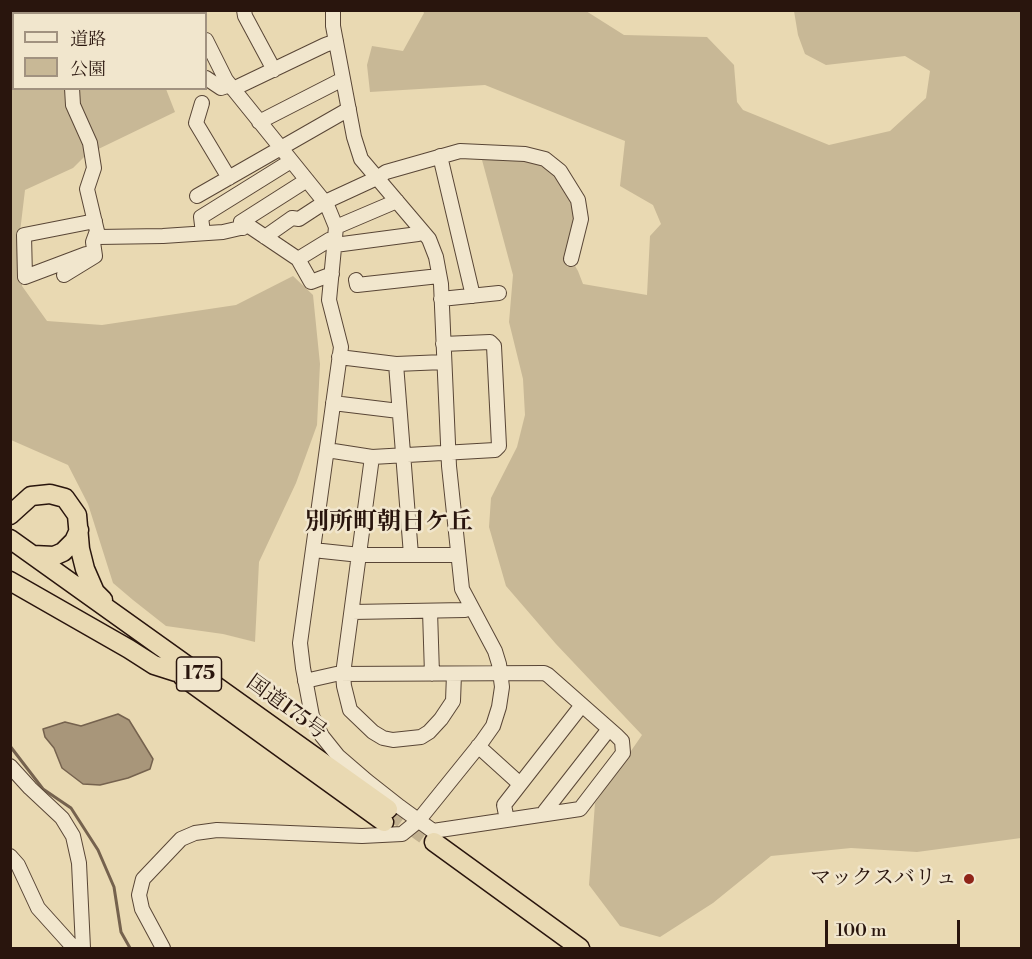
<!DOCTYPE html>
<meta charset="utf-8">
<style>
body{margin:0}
#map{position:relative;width:1032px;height:959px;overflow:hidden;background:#e9d9b2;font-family:"Libre Bodoni","Noto Serif JP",serif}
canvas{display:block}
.frame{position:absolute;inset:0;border:12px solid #29150d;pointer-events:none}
.legend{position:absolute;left:12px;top:12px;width:195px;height:78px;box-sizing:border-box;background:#f1e6cd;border:2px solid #a19280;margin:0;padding:8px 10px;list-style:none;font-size:18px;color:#29150d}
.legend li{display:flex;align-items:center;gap:12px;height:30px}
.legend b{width:30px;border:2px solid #a19280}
.scale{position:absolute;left:825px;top:920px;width:135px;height:27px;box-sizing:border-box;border:3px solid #29150d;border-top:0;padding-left:8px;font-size:18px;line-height:21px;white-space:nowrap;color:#29150d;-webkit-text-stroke:4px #f1e6cd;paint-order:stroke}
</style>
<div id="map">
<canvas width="1032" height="959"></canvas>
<div class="frame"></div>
<ul class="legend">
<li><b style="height:8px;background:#f1e6cd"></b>道路</li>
<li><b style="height:16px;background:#c8b896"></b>公園</li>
</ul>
<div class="scale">100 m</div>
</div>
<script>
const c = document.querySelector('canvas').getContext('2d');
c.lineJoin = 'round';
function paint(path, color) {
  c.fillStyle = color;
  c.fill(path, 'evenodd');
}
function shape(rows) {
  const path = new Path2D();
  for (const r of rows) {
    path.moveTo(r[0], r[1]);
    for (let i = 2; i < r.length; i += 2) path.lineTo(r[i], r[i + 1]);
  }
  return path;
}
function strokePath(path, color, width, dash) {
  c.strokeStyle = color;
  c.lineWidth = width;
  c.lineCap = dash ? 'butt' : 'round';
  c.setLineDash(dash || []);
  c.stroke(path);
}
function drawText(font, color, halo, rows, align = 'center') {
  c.font = font + ' "Libre Bodoni","Noto Serif JP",serif';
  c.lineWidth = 5;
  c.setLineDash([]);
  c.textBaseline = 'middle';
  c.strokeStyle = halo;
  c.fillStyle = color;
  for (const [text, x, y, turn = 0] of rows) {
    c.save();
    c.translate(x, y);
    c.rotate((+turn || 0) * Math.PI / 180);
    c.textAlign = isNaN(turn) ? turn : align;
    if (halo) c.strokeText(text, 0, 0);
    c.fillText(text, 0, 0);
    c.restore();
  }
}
paint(shape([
 [10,11,33,11,34,13,14,14,14,88,166,89,175,112,86,155,73,168,25,190,20,232,22,286,47,321,102,325,236,305,293,276,313,295,320,364,317,425,296,483,259,562,255,642,223,634,166,626,133,600,113,583,88,504,68,465,11,440],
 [423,11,586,11,624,35,707,37,734,65,737,102,743,110,829,145,890,131,926,98,930,71,905,56,826,65,805,54,798,35,794,11,1021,11,1021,838,917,852,851,848,771,856,713,903,660,937,620,926,589,885,595,803,642,735,556,644,506,586,489,527,491,498,517,447,525,415,523,379,509,322,513,275,482,160,515,159,536,160,551,171,567,190,576,215,571,259,578,271,583,284,647,295,650,236,661,224,653,205,620,186,625,141,485,85,370,92,367,65,372,46,403,51,424,13]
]), '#c8b896');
const water = shape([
 [118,714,129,720,153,759,150,769,128,778,100,785,83,784,62,768,54,748,45,737,43,729,65,722,81,726,118,714]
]);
paint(water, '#a8967a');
strokePath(water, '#75624e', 1.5);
strokePath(shape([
 [10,746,43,789,71,808,98,850,114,887,121,932,130,948]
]), '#75624e', 3);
strokePath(shape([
 [388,809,434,842]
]), '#c3b291', 18, [18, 9]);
const minor = shape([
 [142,10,142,14],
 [197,10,198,14],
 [244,10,245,16,274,70],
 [206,40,226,80,327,205,336,227,329,300,341,347,300,643,303,668,312,716,322,736,338,756,367,781,400,807,433,831,580,809,623,753,622,741,616,735,548,675,544,673,336,674,305,681],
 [10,53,14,51],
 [206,78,221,88,230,85],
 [233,89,325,45,336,41],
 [202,103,196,123,229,178],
 [259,122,343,79],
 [440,156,473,296],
 [197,196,349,109],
 [336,227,397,201],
 [243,228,241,222,307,180],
 [203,233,201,217,291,161],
 [97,235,98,237,163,236,223,232,249,226,298,259,311,282,332,274],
 [265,237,292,218,299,219,325,202,377,178,386,172,460,151,525,154,545,159,560,171,578,200,581,219,571,259],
 [335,245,418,234,422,231],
 [86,254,25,277,24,235,95,221],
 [298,259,329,240,335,239],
 [64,275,95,256,93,242,97,231,87,189,94,168,90,143,73,105,72,88],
 [356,280,357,285,439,276],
 [441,299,499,293],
 [339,357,396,364,444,362],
 [396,364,411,555],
 [333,403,399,411],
 [327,450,372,457,495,450,499,446,494,346,490,342,443,344],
 [372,457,343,674,344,686,350,710,373,732,383,738,393,740,421,737,429,732,441,719,453,701,454,674],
 [313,550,360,555,458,555],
 [430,611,432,674],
 [352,612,465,610,471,607],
 [478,746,520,784],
 [10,766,30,788,62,818,73,836,79,863,83,948],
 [546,814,545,811,609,729],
 [507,820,504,805,582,705],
 [10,856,18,865,38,908,74,948],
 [163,948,142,909,139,895,143,879,181,839,195,833,217,830,362,836,402,834,418,821,481,743,493,726,499,707,502,687,499,664,495,651,462,589,449,466,441,284,436,257,429,239,361,159,354,137,333,26,333,10]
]);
const highway = shape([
 [10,515,31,496,50,494,65,498,77,515,80,549,85,569,95,592,103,600],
 [10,539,388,809],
 [33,555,54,556,63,552,74,541,79,530],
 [10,581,129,649,154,665,176,672],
 [183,677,384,822],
 [434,842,580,948]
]);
strokePath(minor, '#594636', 16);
strokePath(highway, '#29150d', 21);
strokePath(minor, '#f1e6cd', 14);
strokePath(highway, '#e9d9b2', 18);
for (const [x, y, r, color] of [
 [969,879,6,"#8f2418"]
]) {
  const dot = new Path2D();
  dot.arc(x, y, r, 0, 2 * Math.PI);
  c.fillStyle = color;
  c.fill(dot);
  strokePath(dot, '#f1e6cd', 2);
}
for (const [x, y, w] of [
 [199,674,45]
]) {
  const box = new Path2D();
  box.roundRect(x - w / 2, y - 17, w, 34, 4.5);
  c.fillStyle = '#f1e6cd';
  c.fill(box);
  strokePath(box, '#29150d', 1.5);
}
drawText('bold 20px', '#29150d', null, [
 ["175",199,674]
]);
drawText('21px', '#29150d', '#f1e6cd', [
 ["国道175号",286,708,36]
]);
drawText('21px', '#29150d', '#f1e6cd', [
 ["マックスバリュ",957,879]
], 'right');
drawText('bold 24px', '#29150d', '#f1e6cd', [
 ["別所町朝日ケ丘",389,523]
]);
</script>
